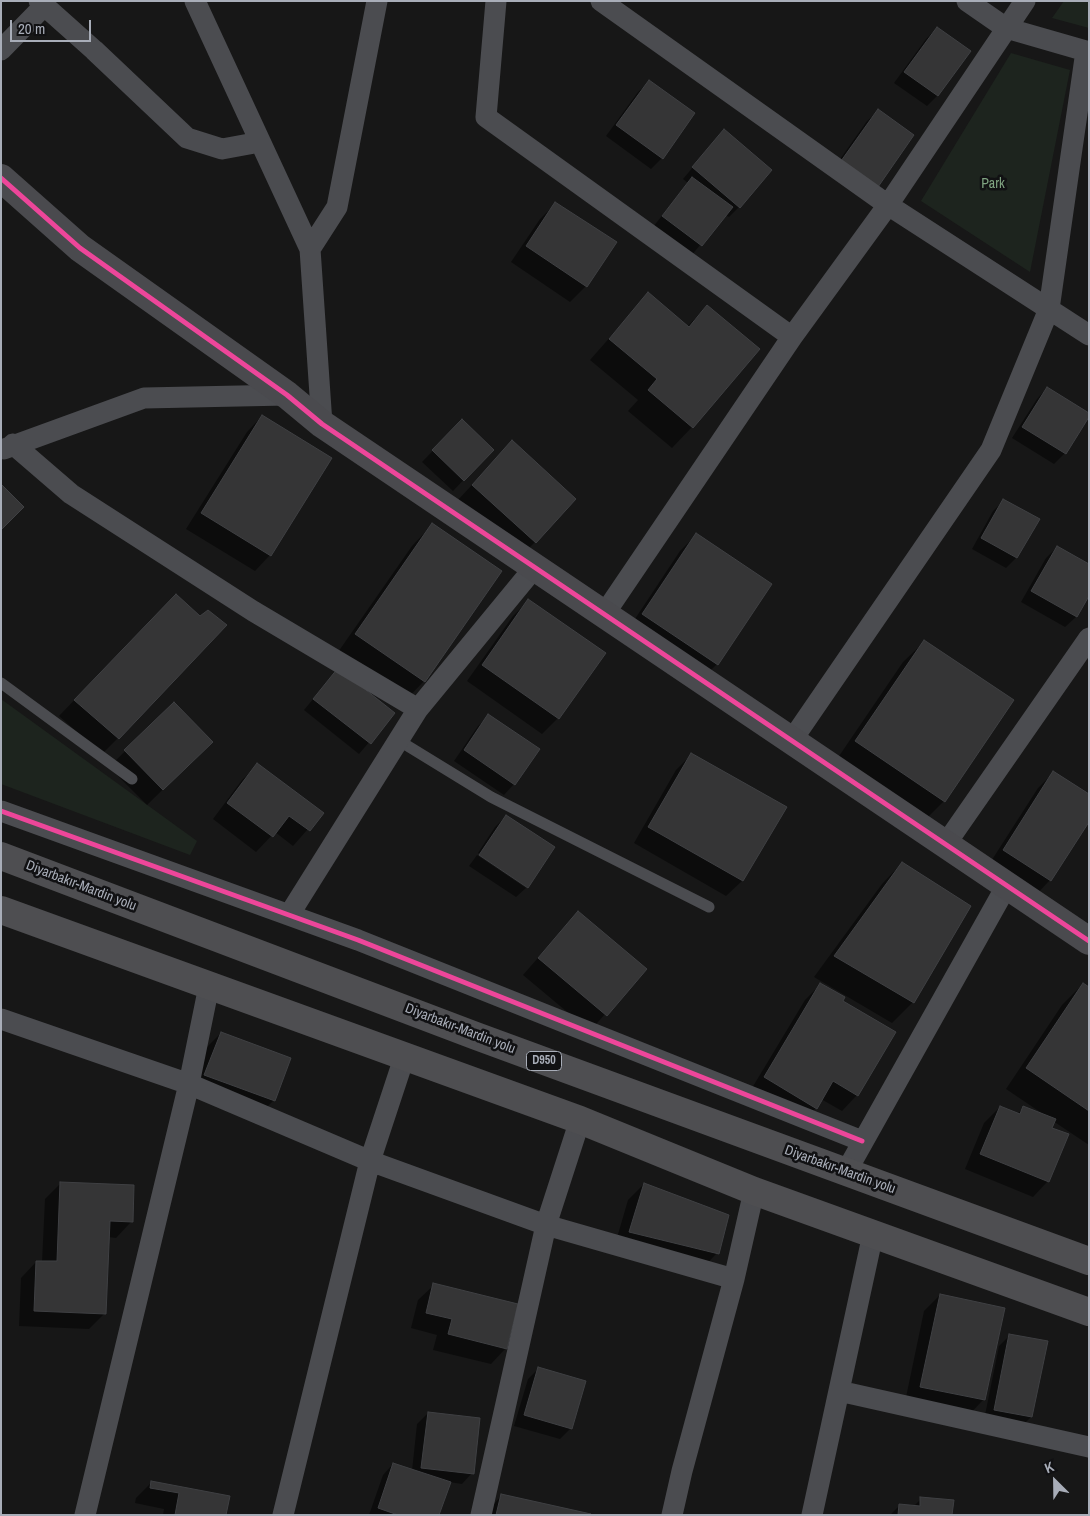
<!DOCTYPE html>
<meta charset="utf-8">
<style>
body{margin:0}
#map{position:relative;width:1090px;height:1516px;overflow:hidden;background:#171717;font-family:"Archivo Narrow",sans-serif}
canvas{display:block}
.frame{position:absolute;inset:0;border:2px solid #a8adb8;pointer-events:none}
.north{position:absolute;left:1030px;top:1456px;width:50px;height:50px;-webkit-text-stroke:4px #111113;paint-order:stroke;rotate:337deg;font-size:14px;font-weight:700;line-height:20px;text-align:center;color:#a8adb8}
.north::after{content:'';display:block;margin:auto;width:18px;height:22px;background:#a8adb8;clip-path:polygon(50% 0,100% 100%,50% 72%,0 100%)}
.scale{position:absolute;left:10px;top:20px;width:81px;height:22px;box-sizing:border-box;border:2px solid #a8adb8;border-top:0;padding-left:6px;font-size:15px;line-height:18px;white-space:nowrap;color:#a8adb8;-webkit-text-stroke:4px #111113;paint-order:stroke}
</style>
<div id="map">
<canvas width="1090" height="1516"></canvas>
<div class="frame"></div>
<div class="north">K</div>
<div class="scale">20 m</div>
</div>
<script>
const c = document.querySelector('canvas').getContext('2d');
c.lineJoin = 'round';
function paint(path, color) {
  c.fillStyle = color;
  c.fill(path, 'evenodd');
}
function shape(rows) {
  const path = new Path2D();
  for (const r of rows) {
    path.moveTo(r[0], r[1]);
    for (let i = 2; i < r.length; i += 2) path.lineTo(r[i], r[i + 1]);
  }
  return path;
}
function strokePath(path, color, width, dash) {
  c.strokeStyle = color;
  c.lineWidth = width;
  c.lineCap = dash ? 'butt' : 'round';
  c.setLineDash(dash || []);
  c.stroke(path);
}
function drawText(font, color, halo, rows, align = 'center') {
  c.font = font + ' "Archivo Narrow",sans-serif';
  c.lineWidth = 5;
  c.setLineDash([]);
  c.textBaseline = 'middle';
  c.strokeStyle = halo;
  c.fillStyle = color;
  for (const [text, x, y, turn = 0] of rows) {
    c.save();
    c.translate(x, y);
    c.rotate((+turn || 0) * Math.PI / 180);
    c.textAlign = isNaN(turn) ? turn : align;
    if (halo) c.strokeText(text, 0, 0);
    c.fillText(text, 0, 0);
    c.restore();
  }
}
paint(shape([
 [1064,1,1089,1,1089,28,1052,18],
 [1011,53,1070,70,1030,272,921,201],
 [1,699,197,841,190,855,1,784]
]), '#1d241e');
paint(shape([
 [937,28,969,52,937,96,927,106,894,83,926,39],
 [649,82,693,114,662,158,651,169,606,136,638,92],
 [878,111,913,135,831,172,867,121],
 [714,142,739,207,729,217,725,215,691,256,653,227,688,183,683,179],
 [555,204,586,286,570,302,511,262,540,219],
 [648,294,687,327,707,306,758,349,692,427,672,448,628,411,638,400,590,360],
 [1047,388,1065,453,1054,464,1012,438,1037,399],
 [262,416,270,555,255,571,186,529,247,432],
 [462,421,492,450,453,491,422,462],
 [497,458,535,542,519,558,457,501],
 [1004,500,1038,520,1016,558,1006,568,972,549,993,511],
 [432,525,424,681,404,702,336,655,412,546],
 [696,535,717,664,701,680,627,631,680,551],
 [1057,547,1089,594,1076,617,1065,627,1021,602,1046,558],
 [528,601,604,653,558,718,542,734,467,681,513,616],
 [160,611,118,738,102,754,59,716],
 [924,642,1012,701,944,801,923,822,835,762,903,662],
 [338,669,394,713,359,754,304,710],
 [173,704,211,742,147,805,109,767],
 [489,716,514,784,504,795,454,761,478,726],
 [692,754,785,807,742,881,726,896,634,843,676,770],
 [258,765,322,813,293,846,275,832,256,852,213,819,242,780],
 [1053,773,1050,880,1035,896,988,866,1038,788],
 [506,816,553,848,526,887,478,853,495,827],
 [477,855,526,888,516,897,469,866],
 [902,863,969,906,913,1002,892,1023,814,977,882,884],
 [578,912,645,969,590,1031,523,975],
 [821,984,842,1001,857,1095,842,1111,821,1099,816,1108,800,1123,749,1093,805,1000],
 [1083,984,1089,988,1089,1145,1053,1121,1050,1128,1048,1181,1033,1197,965,1169,984,1123,1000,1107,1017,1114,1024,1108,1043,1114,1006,1089,1062,1005],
 [221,1033,274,1100,258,1116,190,1091,205,1049],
 [61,1183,131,1222,116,1238,108,1237,105,1313,89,1329,19,1326,21,1278,36,1262,42,1262,45,1199],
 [644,1184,717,1253,702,1269,614,1248,628,1200],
 [434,1285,506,1348,491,1364,433,1350,437,1335,411,1328,418,1300],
 [940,1295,1003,1308,983,1400,968,1416,905,1402,924,1311],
 [1010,1335,1031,1417,1021,1427,984,1420,999,1346],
 [538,1369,571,1428,560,1439,514,1426,528,1379],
 [428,1413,472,1473,462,1484,449,1482,438,1515,369,1515,383,1475,393,1464,412,1471,417,1424],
 [152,1482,229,1497,225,1515,163,1515,164,1509,135,1503,136,1498],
 [501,1496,588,1515,484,1515],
 [921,1499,951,1515,890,1515,899,1506,913,1507]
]), '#0007');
const building = shape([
 [937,27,971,51,938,96,904,72,937,27],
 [649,80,695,113,663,159,616,125,649,80],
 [878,109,914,135,878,187,841,161,878,109],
 [724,129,772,170,740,208,692,167,724,129],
 [692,177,733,207,702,246,662,216,692,177],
 [555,202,617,242,587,287,526,246,555,202],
 [648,292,689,327,707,305,760,349,693,428,648,390,657,379,609,339,648,292],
 [1047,387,1089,413,1089,417,1066,454,1022,427,1047,387],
 [262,415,332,458,271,556,201,513,262,415],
 [462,419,494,450,464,481,432,450,462,419],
 [512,440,576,499,536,543,472,485,512,440],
 [1,484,24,507,1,530,1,484],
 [1003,499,1040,519,1017,558,981,538,1003,499],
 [432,523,502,571,425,682,355,634,432,523],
 [696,533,772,584,718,665,642,614,696,533],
 [1057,546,1089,564,1089,596,1077,617,1031,591,1057,546],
 [176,594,200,616,208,610,227,625,119,739,74,700,176,594],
 [528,599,606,653,559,719,482,665,528,599],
 [924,640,1014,700,945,802,855,741,924,640],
 [338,668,395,713,371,744,313,699,338,668],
 [174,702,213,742,163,790,124,750,174,702],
 [488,714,540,749,515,785,464,750,488,714],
 [691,753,787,807,743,881,648,827,691,753],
 [257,763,324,813,310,831,289,816,273,837,227,803,257,763],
 [1053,771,1089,794,1089,822,1051,881,1003,850,1053,771],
 [506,815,555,847,528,888,479,855,506,815],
 [902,862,971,906,914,1003,834,956,902,862],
 [578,911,647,969,607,1016,538,958,578,911],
 [820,983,845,997,843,1001,896,1032,858,1096,833,1081,817,1109,764,1077,820,983],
 [1083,983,1089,987,1089,1111,1026,1068,1083,983],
 [221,1032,291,1058,275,1101,204,1075,221,1032],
 [1000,1106,1020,1114,1023,1106,1056,1119,1052,1128,1069,1134,1049,1182,980,1154,1000,1106],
 [60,1182,134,1185,133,1222,110,1221,106,1314,34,1311,36,1261,57,1261,60,1182],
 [644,1183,729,1215,719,1254,629,1232,644,1183],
 [433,1283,518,1304,507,1349,448,1334,452,1319,426,1313,433,1283],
 [940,1294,1005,1308,985,1400,920,1387,940,1294],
 [1009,1334,1048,1341,1032,1417,994,1410,1009,1334],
 [538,1367,586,1381,572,1429,524,1415,538,1367],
 [428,1412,480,1418,474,1474,421,1468,428,1412],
 [393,1463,451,1482,439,1515,398,1515,378,1508,393,1463],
 [151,1481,230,1496,226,1515,175,1515,179,1493,150,1488,151,1481],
 [501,1494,591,1514,496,1515,501,1494],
 [920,1497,954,1500,952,1515,898,1515,899,1504,920,1506,920,1497]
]);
paint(building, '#353536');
strokePath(building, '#3f4043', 1);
strokePath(shape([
 [1,683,132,779],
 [398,740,491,797,709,907]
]), '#4b4c50', 11);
strokePath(shape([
 [39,1,94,50,187,138,222,149,260,142],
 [195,1,310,249,322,424],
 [496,1,486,117,792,337],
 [601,1,888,205,1089,335],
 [967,1,1006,28,1089,52],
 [1,50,44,6],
 [310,249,337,207,377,1],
 [13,444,71,494,253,611,418,709],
 [4,449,144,398,287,395],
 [605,613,792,337,888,205,1025,1],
 [792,740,991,450,1049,309,1086,51],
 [1,811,358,940,862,1141],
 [945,845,1089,638],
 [289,915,418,709,534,568],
 [1,1019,189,1084,370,1161,546,1225,734,1279],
 [846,1172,1007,885],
 [839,1391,1089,1447],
 [85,1515,189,1084,209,986],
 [283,1515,370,1161,404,1058],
 [481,1515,546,1225,580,1120],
 [672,1515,682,1471,734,1279,754,1191],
 [812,1515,873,1234]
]), '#4b4c50', 21);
strokePath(shape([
 [1,178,80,248,287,395,322,424,1089,941]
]), '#4a4a4e', 28);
strokePath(shape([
 [1,856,476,1036,1089,1261],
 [1,910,580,1120,754,1191,1089,1312]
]), '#4e4e51', 28);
strokePath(shape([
 [1,178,80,248,287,395,322,424,1089,941],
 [1,811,358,940,862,1141]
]), '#ed469a', 5);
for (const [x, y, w] of [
 [544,1061,35]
]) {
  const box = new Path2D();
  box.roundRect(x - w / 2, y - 9.5, w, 19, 4);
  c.fillStyle = '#111113';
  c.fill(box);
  strokePath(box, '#a8adb8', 1);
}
drawText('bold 12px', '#a8adb8', null, [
 ["D950",544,1061]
]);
drawText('14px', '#7fa381', '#111113', [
 ["Park",993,184]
]);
drawText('14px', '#a8adb8', '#111113', [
 ["Diyarbakır-Mardin yolu",81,886,21],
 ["Diyarbakır-Mardin yolu",460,1029,21],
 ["Diyarbakır-Mardin yolu",840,1170,20]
]);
</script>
